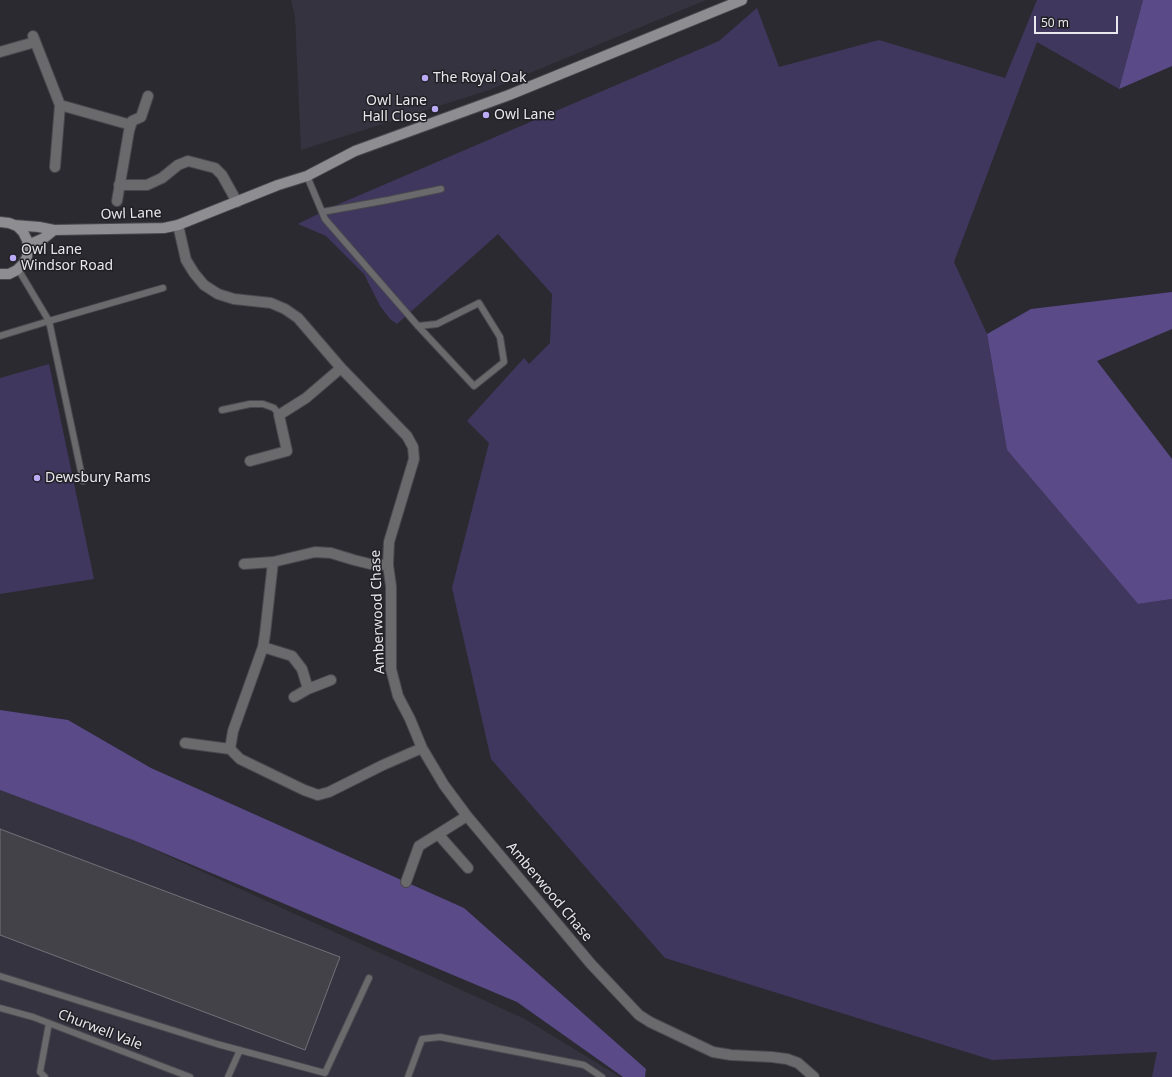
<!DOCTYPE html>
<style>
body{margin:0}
#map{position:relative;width:1172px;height:1077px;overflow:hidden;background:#2b2a30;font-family:"Noto Sans",sans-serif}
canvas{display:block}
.scale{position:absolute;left:1034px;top:16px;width:84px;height:18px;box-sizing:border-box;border:2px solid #e8e7eb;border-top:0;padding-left:5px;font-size:12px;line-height:14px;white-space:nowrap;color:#e8e7eb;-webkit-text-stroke:3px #212026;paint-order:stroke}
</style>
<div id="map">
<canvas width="1172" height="1077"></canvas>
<div class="scale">50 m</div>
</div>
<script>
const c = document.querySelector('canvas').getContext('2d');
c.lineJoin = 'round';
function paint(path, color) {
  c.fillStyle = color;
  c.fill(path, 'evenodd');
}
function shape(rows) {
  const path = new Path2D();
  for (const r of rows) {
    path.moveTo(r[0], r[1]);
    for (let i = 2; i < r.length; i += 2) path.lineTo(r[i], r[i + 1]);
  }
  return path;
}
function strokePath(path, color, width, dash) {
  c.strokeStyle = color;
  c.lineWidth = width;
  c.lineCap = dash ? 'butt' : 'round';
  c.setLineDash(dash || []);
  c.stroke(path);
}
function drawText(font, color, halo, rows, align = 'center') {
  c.font = font + ' "Noto Sans",sans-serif';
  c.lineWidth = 3;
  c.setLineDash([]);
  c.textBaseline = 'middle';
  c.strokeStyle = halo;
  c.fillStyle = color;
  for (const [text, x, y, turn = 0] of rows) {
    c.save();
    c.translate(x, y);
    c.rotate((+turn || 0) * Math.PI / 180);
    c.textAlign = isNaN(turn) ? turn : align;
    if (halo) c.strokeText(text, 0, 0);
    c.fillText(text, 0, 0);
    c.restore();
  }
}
paint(shape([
 [291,0,706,0,489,90,301,150,295,17],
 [0,790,133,840,525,1019,620,1077,0,1077]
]), '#35333f');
paint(shape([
 [1037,0,1143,0,1119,89,1037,42,954,262,987,334,1007,450,1138,604,1172,599,1172,1077,1152,1077,1157,1052,992,1060,665,958,491,759,452,588,489,443,467,421,524,358,529,364,550,343,552,294,498,234,397,324,390,319,380,306,364,274,326,236,298,224,332,207,719,41,757,8,779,67,879,40,1005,78],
 [49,364,94,579,0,594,0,378]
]), '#40375e');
paint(shape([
 [1143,0,1172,0,1172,66,1119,89],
 [1172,292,1172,329,1097,361,1172,459,1172,599,1138,604,1007,450,987,334,1031,309],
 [0,710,68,720,151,768,464,908,646,1069,645,1077,623,1077,517,1002,133,840,0,790]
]), '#5a4a88');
const building = shape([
 [0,829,340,957,305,1050,0,935,0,829]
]);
paint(building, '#434249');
strokePath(building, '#727178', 1);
const service = shape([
 [307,176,325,219,418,326,474,386,504,362,500,337,479,303,437,324,418,326],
 [322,212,388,200,441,189],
 [0,336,49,321,18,269],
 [222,410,250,404,263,404,274,408,279,415],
 [83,481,49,321,163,288],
 [0,976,217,1044,325,1073,369,978],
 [0,1008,33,1017,190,1077],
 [45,1077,40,1072,49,1023],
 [228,1077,240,1050],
 [408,1077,422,1039,440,1037,584,1065,602,1077]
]);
const minor = shape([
 [33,36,60,105,131,125],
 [0,52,35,42],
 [55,167,60,105],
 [119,185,147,185,162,178,178,165,188,161,215,168,222,175,237,202],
 [117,201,129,131,132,121,141,117,148,96],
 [178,225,186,260,194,273,204,285,218,294,234,299,271,303,285,309,298,318,341,368,407,436,413,447,414,459,389,542,388,565,391,586,391,669,398,696,410,719,422,748,444,785,467,816,591,964,639,1015,650,1022,713,1052,731,1055,772,1057,787,1059,798,1063,814,1077],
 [250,461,287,451,279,415,306,398,341,368],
 [244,564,273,562],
 [388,565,370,564,354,560,331,553,315,552,273,562,265,634,263,647,233,731,230,749,240,759,304,790,318,795,329,792,383,765,422,748],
 [263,647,292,656,302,669,308,689],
 [294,697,308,689,331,680],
 [185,743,230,749],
 [438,834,468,868],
 [406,882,419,846,467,816]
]);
const secondary = shape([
 [0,222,9,223,17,226,23,232,27,240,28,248,27,257,23,264,17,270,9,274,0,274],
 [14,225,39,227,54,230,164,228,178,225,278,185,307,176,355,151,509,95,742,0],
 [28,245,44,238,54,230]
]);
strokePath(service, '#49484e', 8);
strokePath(minor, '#49484e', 12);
strokePath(secondary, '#49484e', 12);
strokePath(service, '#6a6a6d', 6);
strokePath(minor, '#6a6a6d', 10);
strokePath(secondary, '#8e8d92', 10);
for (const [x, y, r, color] of [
 [425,78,4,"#bbaaf6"],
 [435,109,4,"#bbaaf6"],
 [486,115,4,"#bbaaf6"],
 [13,258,4,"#bbaaf6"],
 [37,478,4,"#bbaaf6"]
]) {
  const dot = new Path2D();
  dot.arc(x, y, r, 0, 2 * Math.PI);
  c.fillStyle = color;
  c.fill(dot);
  strokePath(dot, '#212026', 1.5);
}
drawText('14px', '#e8e7eb', '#212026', [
 ["The Royal Oak",433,78],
 ["Owl Lane",427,101,"right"],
 ["Hall Close",427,117,"right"],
 ["Owl Lane",494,115],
 ["Owl Lane",21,250],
 ["Windsor Road",21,266],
 ["Dewsbury Rams",45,478]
], 'left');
drawText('14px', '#e8e7eb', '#212026', [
 ["Owl Lane",131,214,-2],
 ["Amberwood Chase",378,612,-92],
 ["Amberwood Chase",549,892,50],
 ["Churwell Vale",100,1030,21]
]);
</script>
